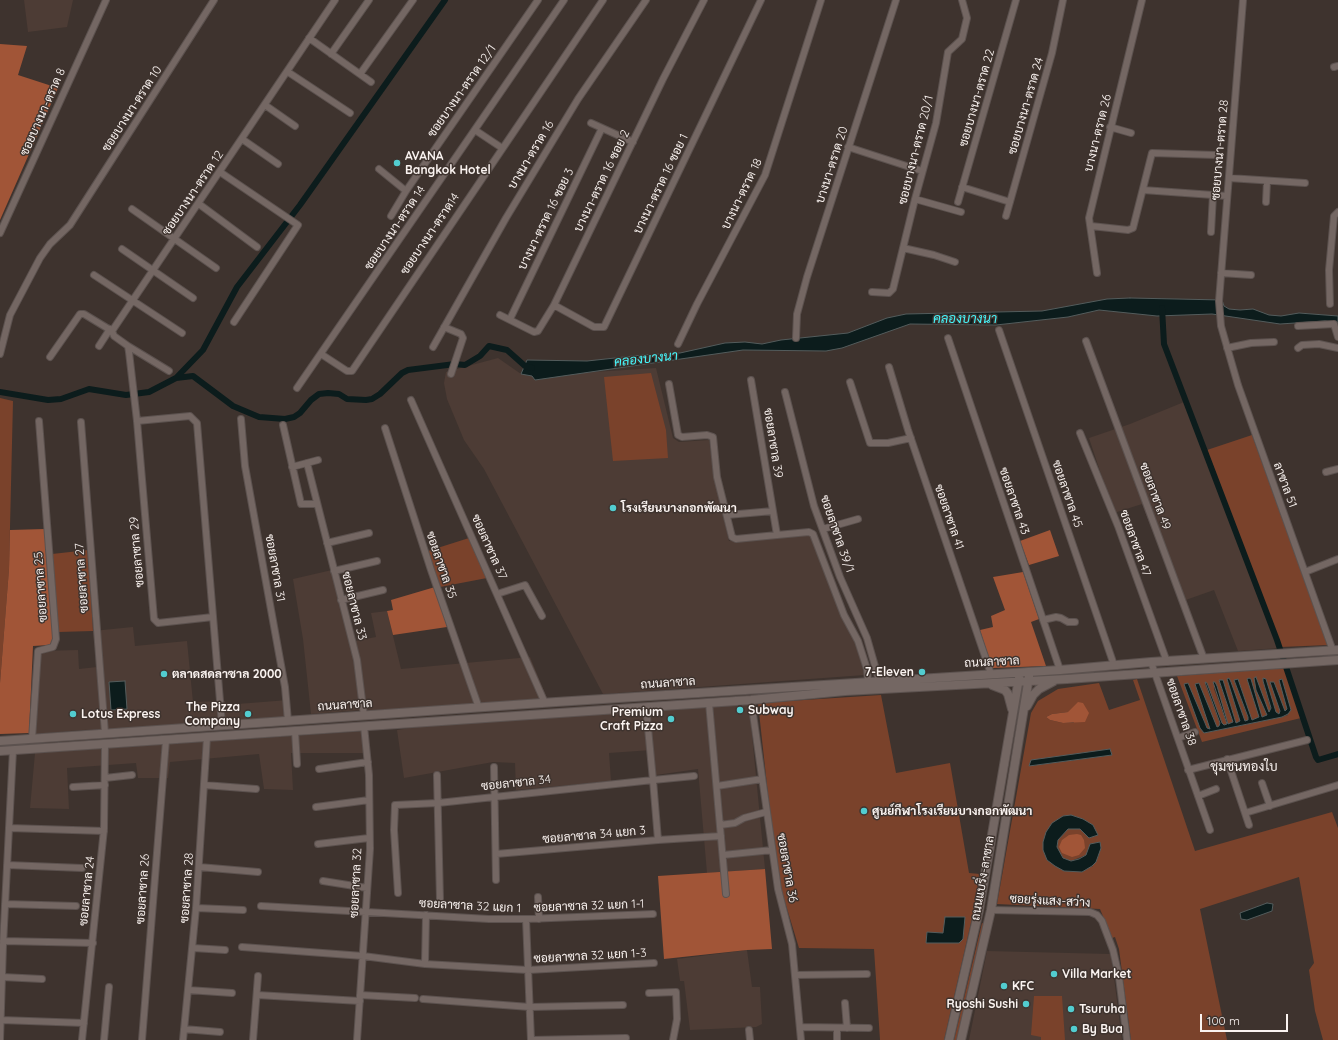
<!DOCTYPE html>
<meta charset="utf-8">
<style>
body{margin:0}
#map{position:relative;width:1338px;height:1040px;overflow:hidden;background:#3e332e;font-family:Quicksand,sans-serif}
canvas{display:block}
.scale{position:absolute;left:1200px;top:1014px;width:88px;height:18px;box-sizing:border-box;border:2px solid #faf3f0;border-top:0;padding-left:5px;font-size:12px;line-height:14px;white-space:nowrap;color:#faf3f0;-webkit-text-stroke:3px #3e332e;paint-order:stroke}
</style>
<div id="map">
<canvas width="1338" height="1040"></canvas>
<div class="scale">100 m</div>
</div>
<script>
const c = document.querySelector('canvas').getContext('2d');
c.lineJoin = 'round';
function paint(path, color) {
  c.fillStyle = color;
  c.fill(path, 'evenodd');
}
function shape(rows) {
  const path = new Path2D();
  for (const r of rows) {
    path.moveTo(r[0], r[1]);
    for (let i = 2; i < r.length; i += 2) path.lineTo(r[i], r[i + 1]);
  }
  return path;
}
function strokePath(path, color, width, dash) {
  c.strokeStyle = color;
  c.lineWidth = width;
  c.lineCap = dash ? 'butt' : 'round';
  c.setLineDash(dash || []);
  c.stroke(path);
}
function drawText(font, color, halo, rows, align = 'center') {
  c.font = font + ' Quicksand,Sarabun,sans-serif';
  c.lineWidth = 3;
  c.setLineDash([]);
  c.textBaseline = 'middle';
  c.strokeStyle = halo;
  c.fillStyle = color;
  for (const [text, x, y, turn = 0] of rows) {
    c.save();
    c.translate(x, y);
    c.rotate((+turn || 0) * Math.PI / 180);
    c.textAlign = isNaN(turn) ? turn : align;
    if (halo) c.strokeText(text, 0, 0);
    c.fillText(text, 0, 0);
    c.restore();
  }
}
paint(shape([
 [24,0,73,0,67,27,28,32],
 [498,358,521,374,532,376,656,368,673,438,679,442,709,440,715,482,729,541,811,534,856,641,865,675,603,694,484,469,464,440,447,399,444,383,446,372],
 [1184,402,1279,648,1238,651,1214,590,1180,602,1142,504,1114,513,1089,438,1130,424],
 [332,570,357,667,361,710,311,714,303,639,293,579],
 [387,611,401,669,530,657,547,698,411,709,366,710,355,641,376,637,371,613],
 [133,627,135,646,187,641,193,702,225,701,225,705,288,700,290,717,144,728,82,730,35,734,40,651,78,650,79,669,97,667,93,631],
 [749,704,765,869,707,873,698,769,656,775,652,750,609,753,611,781,516,790,515,763,493,762,404,778,397,730,422,726],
 [368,731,370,753,291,753,293,790,264,789,259,754,170,762,168,778,138,778,136,763,67,768,69,809,30,808,35,753],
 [747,950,752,987,760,987,762,1024,756,1027,690,1030,684,981,680,981,677,959],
 [987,951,1111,954,1122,1040,969,1040]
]), '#4d3c35');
paint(shape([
 [651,373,666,430,668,458,613,461,604,377],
 [0,398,13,401,9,569,0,683],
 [1252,435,1328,645,1281,647,1207,450],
 [469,538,487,578,440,587,428,551],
 [88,550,93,631,58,632,52,554],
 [1284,668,1301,718,1202,742,1177,676],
 [1227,679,1229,679,1231,682,1244,721,1248,720,1248,718,1234,680,1238,680,1251,720,1259,718,1260,711,1262,717,1267,715,1256,690,1269,712,1271,711,1263,681,1276,712,1279,714,1280,711,1271,683,1284,711,1287,709,1286,704,1288,715,1282,717,1204,733,1189,686,1205,723,1207,728,1211,729,1215,724,1216,728,1219,727,1220,724,1205,684,1207,683,1222,723,1224,725,1227,724,1214,689,1215,682,1228,725,1233,722,1219,680,1223,681,1236,723,1240,721],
 [1137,679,1195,851,1332,812,1338,828,1338,1040,1323,1040,1315,1011,1309,970,1314,963,1299,877,1200,909,1227,1040,1131,1040,1119,949,1115,937,1112,938,1100,909,997,904,1031,713,1038,701,1058,689,1099,683,1109,710,1140,700,1133,680],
 [1068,712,1074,723,1063,723,1050,720,1046,717,1052,714],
 [1109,749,1111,755,1030,766],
 [1063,816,1098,835,1080,829,1068,829,1058,840,1057,847,1059,854,1063,859,1071,861,1086,855,1099,855,1092,867,1047,860],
 [881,695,896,773,950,763,969,873,980,874,973,914,944,1040,880,1040,874,949,799,948,781,889,774,849,758,703],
 [982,923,984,924,958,1040,954,1040],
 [1034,996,1062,996,1065,1040,1041,1040,1041,1037,1031,1035]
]), '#7a422b');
paint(shape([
 [0,44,27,46,18,75,58,88,0,220],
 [45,529,53,638,52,643,49,645,33,646,29,733,0,734,0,683,9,569,10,530],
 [1050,530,1059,556,1029,565,1020,541],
 [1023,572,1039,619,1031,622,1046,666,992,668,980,630,993,627,991,616,1005,610,993,577],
 [435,587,447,627,393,635,387,611,393,610,391,600],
 [1078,702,1083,703,1089,713,1085,722,1063,723,1050,720,1046,717,1052,714,1068,712],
 [1077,834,1081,835,1084,840,1085,848,1079,855,1072,857,1062,853,1059,847,1062,840,1069,835],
 [765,869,772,949,747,950,664,959,658,876]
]), '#a15537');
const water = shape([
 [1130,298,1222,300,1224,306,1229,309,1240,310,1253,309,1269,315,1281,316,1299,313,1338,316,1338,323,1325,321,1280,324,1212,314,1157,316,1099,310,1068,317,996,325,910,324,842,348,826,351,743,350,535,380,532,376,521,374,527,360,587,361,643,355,680,353,725,343,745,342,762,344,781,340,848,333,887,318,906,314,1042,311,1107,299,1130,298],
 [1256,677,1269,712,1271,708,1263,681,1263,678,1266,679,1276,712,1279,714,1280,711,1270,682,1274,682,1285,711,1287,709,1279,680,1282,679,1291,710,1288,714,1282,717,1204,733,1200,728,1184,684,1188,683,1205,723,1207,728,1210,729,1195,684,1199,683,1217,727,1219,726,1220,723,1205,682,1207,683,1222,723,1224,725,1227,724,1213,682,1215,682,1217,686,1228,724,1233,722,1219,680,1223,680,1236,723,1240,721,1227,679,1229,678,1231,682,1245,721,1248,720,1248,717,1234,680,1238,679,1252,720,1259,717,1247,679,1249,678,1251,679,1262,717,1267,715,1256,690,1254,678,1256,677],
 [125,681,127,709,111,710,109,682,125,681],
 [1110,749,1112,755,1029,766,1031,760,1110,749],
 [1071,815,1083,819,1093,825,1098,835,1089,838,1080,829,1068,829,1058,840,1057,847,1063,858,1071,861,1079,859,1086,855,1090,844,1100,842,1101,848,1096,862,1092,866,1082,872,1064,871,1055,866,1047,860,1043,850,1043,842,1046,832,1052,823,1063,816,1071,815],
 [1267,903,1273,904,1272,911,1247,920,1241,919,1240,913,1267,903],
 [945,917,965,917,963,939,959,943,926,943,927,932,943,933,945,917]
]);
paint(water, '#0c1c1c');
strokePath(water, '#535c5c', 1);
strokePath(shape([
 [1162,308,1164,344,1277,640,1316,757,1318,760,1338,754],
 [176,378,203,350,237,287,300,205,445,0],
 [0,392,48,400,61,399,89,389,126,395,149,392,176,378,193,376,233,406,259,417,285,419,294,417,300,413,311,400,319,394,328,393,339,394,347,399,366,400,372,399,380,394,402,373,408,370,455,364,465,365,480,356,489,346,507,350,525,366,532,368]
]), '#0c1c1c', 6);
const minor = shape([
 [1243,0,1219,301,1221,326,1238,385,1333,651],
 [309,38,371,82],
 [331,54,369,0],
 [1334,67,1338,66],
 [288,72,350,113],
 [360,74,413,0],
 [265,105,295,126],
 [591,123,633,142],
 [1110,127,1131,133],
 [475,130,502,148],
 [242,139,278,164],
 [848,147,922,171],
 [379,169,406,191],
 [220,172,298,225,234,322],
 [1229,178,1305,183],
 [962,187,1010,202],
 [1143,190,1227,196],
 [915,199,961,212],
 [958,202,1016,0],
 [1266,202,1267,181],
 [199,204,257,247],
 [132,209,216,268],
 [391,216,406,191,538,0],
 [1006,216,1052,53,1063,0],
 [1091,226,1128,230,1133,228,1152,153,1216,155],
 [1211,232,1213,195],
 [0,233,106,0],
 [903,248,934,255,955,262],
 [122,249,193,298],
 [1097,273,1089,218,1142,0],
 [1221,273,1251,275],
 [94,275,182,333],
 [872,292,889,293,893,289,915,199,936,123,948,52,962,39,967,18,962,0],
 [1330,304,1329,270,1334,216,1338,212],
 [554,305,594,327,604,327,761,0],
 [500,315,534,332,538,331,554,305,663,79,704,0],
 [510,319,602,128],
 [1298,326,1334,324,1338,337],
 [444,327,461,334,463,338,451,374],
 [999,330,1114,665],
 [796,338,797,314,807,277,896,0],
 [948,338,1060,670],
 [1086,341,1204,659],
 [678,344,697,304,765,175,821,0],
 [99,346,110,329],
 [128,346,169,371],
 [433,347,506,218,578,99,646,0],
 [1227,348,1251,343,1274,342],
 [1298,348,1302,345,1319,344,1338,348],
 [0,354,10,315,40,258,50,244,70,225,214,0],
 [321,354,347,371,352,371,603,0],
 [50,357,80,314,84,314,112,331],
 [889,367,908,430,991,674],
 [751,380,777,535,809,532,813,534,844,615,858,641,867,669,868,681],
 [850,382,870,443,888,443,911,438],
 [669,384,678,435,682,437,707,435,713,437,717,477,732,537,736,539,777,535],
 [297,388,564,0],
 [785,392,814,506,840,577,867,638,879,680],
 [411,400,545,703],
 [241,419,245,466,285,687,288,721],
 [137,421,190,416,197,423,222,725],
 [81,422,105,733],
 [283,425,301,504,317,504],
 [385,428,431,570,479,708],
 [1080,433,1118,526,1167,662],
 [307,463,357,660,364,716],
 [292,467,318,460],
 [1326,472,1338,469],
 [727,515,773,511],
 [823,529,858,519],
 [327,543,369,533],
 [334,571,377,561],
 [1305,572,1338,559],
 [497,594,525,585,542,616],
 [341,600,383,590],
 [213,617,158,623,154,619,137,421,129,352,128,346,114,336,112,331,335,0],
 [1043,620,1056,617,1061,618,1068,622,1075,622],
 [1151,662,1210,830],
 [751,700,778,889,792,944,801,1040],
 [709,703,726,894],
 [295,731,297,764],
 [1178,738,1195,732],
 [32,739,38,651,53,647,56,639,39,421],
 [1227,759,1249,825],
 [494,767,496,880],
 [319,769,368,762],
 [1188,770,1307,740],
 [437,775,440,900],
 [105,778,132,775],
 [1262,783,1270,806],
 [204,785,256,789],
 [717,786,762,779],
 [73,787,105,785],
 [1198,796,1216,789],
 [316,807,369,800],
 [1245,813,1338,785],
 [720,825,735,823,744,818,766,812],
 [9,828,104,831],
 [658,840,721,836],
 [318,844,369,838],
 [496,854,658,840,653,780,694,776],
 [723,855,772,850],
 [7,865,82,868],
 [199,867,258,872],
 [323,881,367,888],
 [398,893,394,830,395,805,438,803,653,780,646,707],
 [538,897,539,919],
 [5,904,76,906],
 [261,906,489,919,526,919,531,1040],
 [196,908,243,910],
 [991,910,1090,912,1097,915,1102,921,1113,950,1119,977,1127,1040],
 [526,919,653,914],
 [3,941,93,943],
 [242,947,363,956,425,964,528,970,654,963],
 [193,948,225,950],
 [425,964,426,915],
 [795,975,867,974],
 [2,977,42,979],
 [188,990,232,993],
 [649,993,676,992,677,1019,673,1040],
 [257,995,360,1001],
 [360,995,415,998],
 [423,999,530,1007,623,1005],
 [845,1003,847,1028],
 [1,1020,84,1023],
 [800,1027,869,1028],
 [837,1028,837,1040],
 [184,1029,220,1032],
 [749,1030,750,1040],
 [0,1040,3,945,13,750],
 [82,1040,104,829,105,744],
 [104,1040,109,987],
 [142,1040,166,740],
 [183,1040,196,908,207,737],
 [253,1040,258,976],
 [357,1040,370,849,369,775,364,726],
 [531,1040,626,1038]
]);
const tertiary = shape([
 [992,685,1005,690,1008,694,1012,709],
 [1027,706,1033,695,1039,689,1054,681],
 [0,741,556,702,1060,670,1151,662,1338,650],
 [0,751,751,700,845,691,1067,679,1338,660],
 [949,1040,979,910,1019,678],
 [961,1040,991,910,1029,677]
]);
strokePath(minor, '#5c524f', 8);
strokePath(tertiary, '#5c524f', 10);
strokePath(minor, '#746763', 6);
strokePath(tertiary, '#746763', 8);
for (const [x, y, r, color] of [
 [397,163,4,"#52cdd0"],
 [613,508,4,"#52cdd0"],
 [922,672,4,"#52cdd0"],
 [164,674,4,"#52cdd0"],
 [740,710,4,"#52cdd0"],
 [73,714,4,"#52cdd0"],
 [248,714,4,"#52cdd0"],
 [671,719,4,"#52cdd0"],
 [864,811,4,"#52cdd0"],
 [1054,974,4,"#52cdd0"],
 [1004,986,4,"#52cdd0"],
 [1026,1004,4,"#52cdd0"],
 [1071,1009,4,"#52cdd0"],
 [1074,1029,4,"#52cdd0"]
]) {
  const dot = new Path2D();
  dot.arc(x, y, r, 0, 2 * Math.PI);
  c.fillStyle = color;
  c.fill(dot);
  strokePath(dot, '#3e332e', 1.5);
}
drawText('12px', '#faf3f0', '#3e332e', [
 ["ซอยบางนา-ตราด 12/1",462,91,-55],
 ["ซอยบางนา-ตราด 22",977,98,-74],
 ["ซอยบางนา-ตราด 24",1026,106,-74],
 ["ซอยบางนา-ตราด 10",132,109,-57],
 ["ซอยบางนา-ตราด 8",43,112,-66],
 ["บางนา-ตราด 26",1098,133,-76],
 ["ซอยบางนา-ตราด 20/1",916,150,-76],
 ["ซอยบางนา-ตราด 28",1220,150,-85],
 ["บางนา-ตราด 16",531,155,-59],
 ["บางนา-ตราด 20",832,165,-72],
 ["บางนา-ตราด 16 ซอย 2",602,181,-64],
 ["บางนา-ตราด 16 ซอย 1",661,184,-64],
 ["ซอยบางนา-ตราด 12",193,193,-56],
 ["บางนา-ตราด 18",742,194,-64],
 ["บางนา-ตราด 16 ซอย 3",546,219,-64],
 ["ซอยบางนา-ตราด 14",395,228,-56],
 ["ซอยบางนา-ตราด14",430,234,-56],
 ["ซอยลาซาล 39",773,443,81],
 ["ลาซาล 51",1285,485,70],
 ["ซอยลาซาล 45",1067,494,71],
 ["ซอยลาซาล 49",1155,496,70],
 ["ซอยลาซาล 43",1014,501,71],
 ["ซอยลาซาล 41",949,517,71],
 ["ซอยลาซาล 39/1",837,534,71],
 ["ซอยลาซาล 47",1135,543,70],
 ["ซอยลาซาล 37",489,547,66],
 ["ซอยลาซาล 29",137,552,-95],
 ["ซอยลาซาล 35",441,565,71],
 ["ซอยลาซาล 31",275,568,80],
 ["ซอยลาซาล 27",82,578,-94],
 ["ซอยลาซาล 25",41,587,-94],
 ["ซอยลาซาล 33",354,606,76],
 ["ถนนลาซาล",992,662,-3],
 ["ถนนลาซาล",668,683,-4],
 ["ถนนลาซาล",345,705,-4],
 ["ซอยลาซาล 38",1181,712,71],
 ["ซอยลาซาล 34",516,783,-6],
 ["ซอยลาซาล 34 แยก 3",594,835,-5],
 ["ซอยลาซาล 36",787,868,80],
 ["ถนนแบริ่ง-ลาซาล",983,878,-80],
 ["ซอยลาซาล 32",356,883,-87],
 ["ซอยลาซาล 28",187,888,-86],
 ["ซอยลาซาล 26",143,889,-86],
 ["ซอยลาซาล 24",87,891,-84],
 ["ซอยรุ่งแสง-สว่าง",1050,901,3],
 ["ซอยลาซาล 32 แยก 1",470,906,3],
 ["ซอยลาซาล 32 แยก 1-1",589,906,-2],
 ["ซอยลาซาล 32 แยก 1-3",590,956,-3]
]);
drawText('bold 12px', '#faf3f0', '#3e332e', [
 ["AVANA",405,156],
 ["Bangkok Hotel",405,170],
 ["โรงเรียนบางกอกพัฒนา",621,508],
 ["7-Eleven",914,672,"right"],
 ["ตลาดสดลาซาล 2000",172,674],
 ["The Pizza",240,707,"right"],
 ["Company",240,721,"right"],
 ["Subway",748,710],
 ["Premium",663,712,"right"],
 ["Craft Pizza",663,726,"right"],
 ["Lotus Express",81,714],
 ["ศูนย์กีฬาโรงเรียนบางกอกพัฒนา",872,811],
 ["Villa Market",1062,974],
 ["KFC",1012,986],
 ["Ryoshi Sushi",1018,1004,"right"],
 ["Tsuruha",1079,1009],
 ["By Bua",1082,1029]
], 'left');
drawText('italic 13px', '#46f9fe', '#3e332e', [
 ["คลองบางนา",965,319],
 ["คลองบางนา",646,359,-6]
]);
drawText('13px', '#faf3f0', '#3e332e', [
 ["ชุมชนทองใบ",1244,767]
]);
</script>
